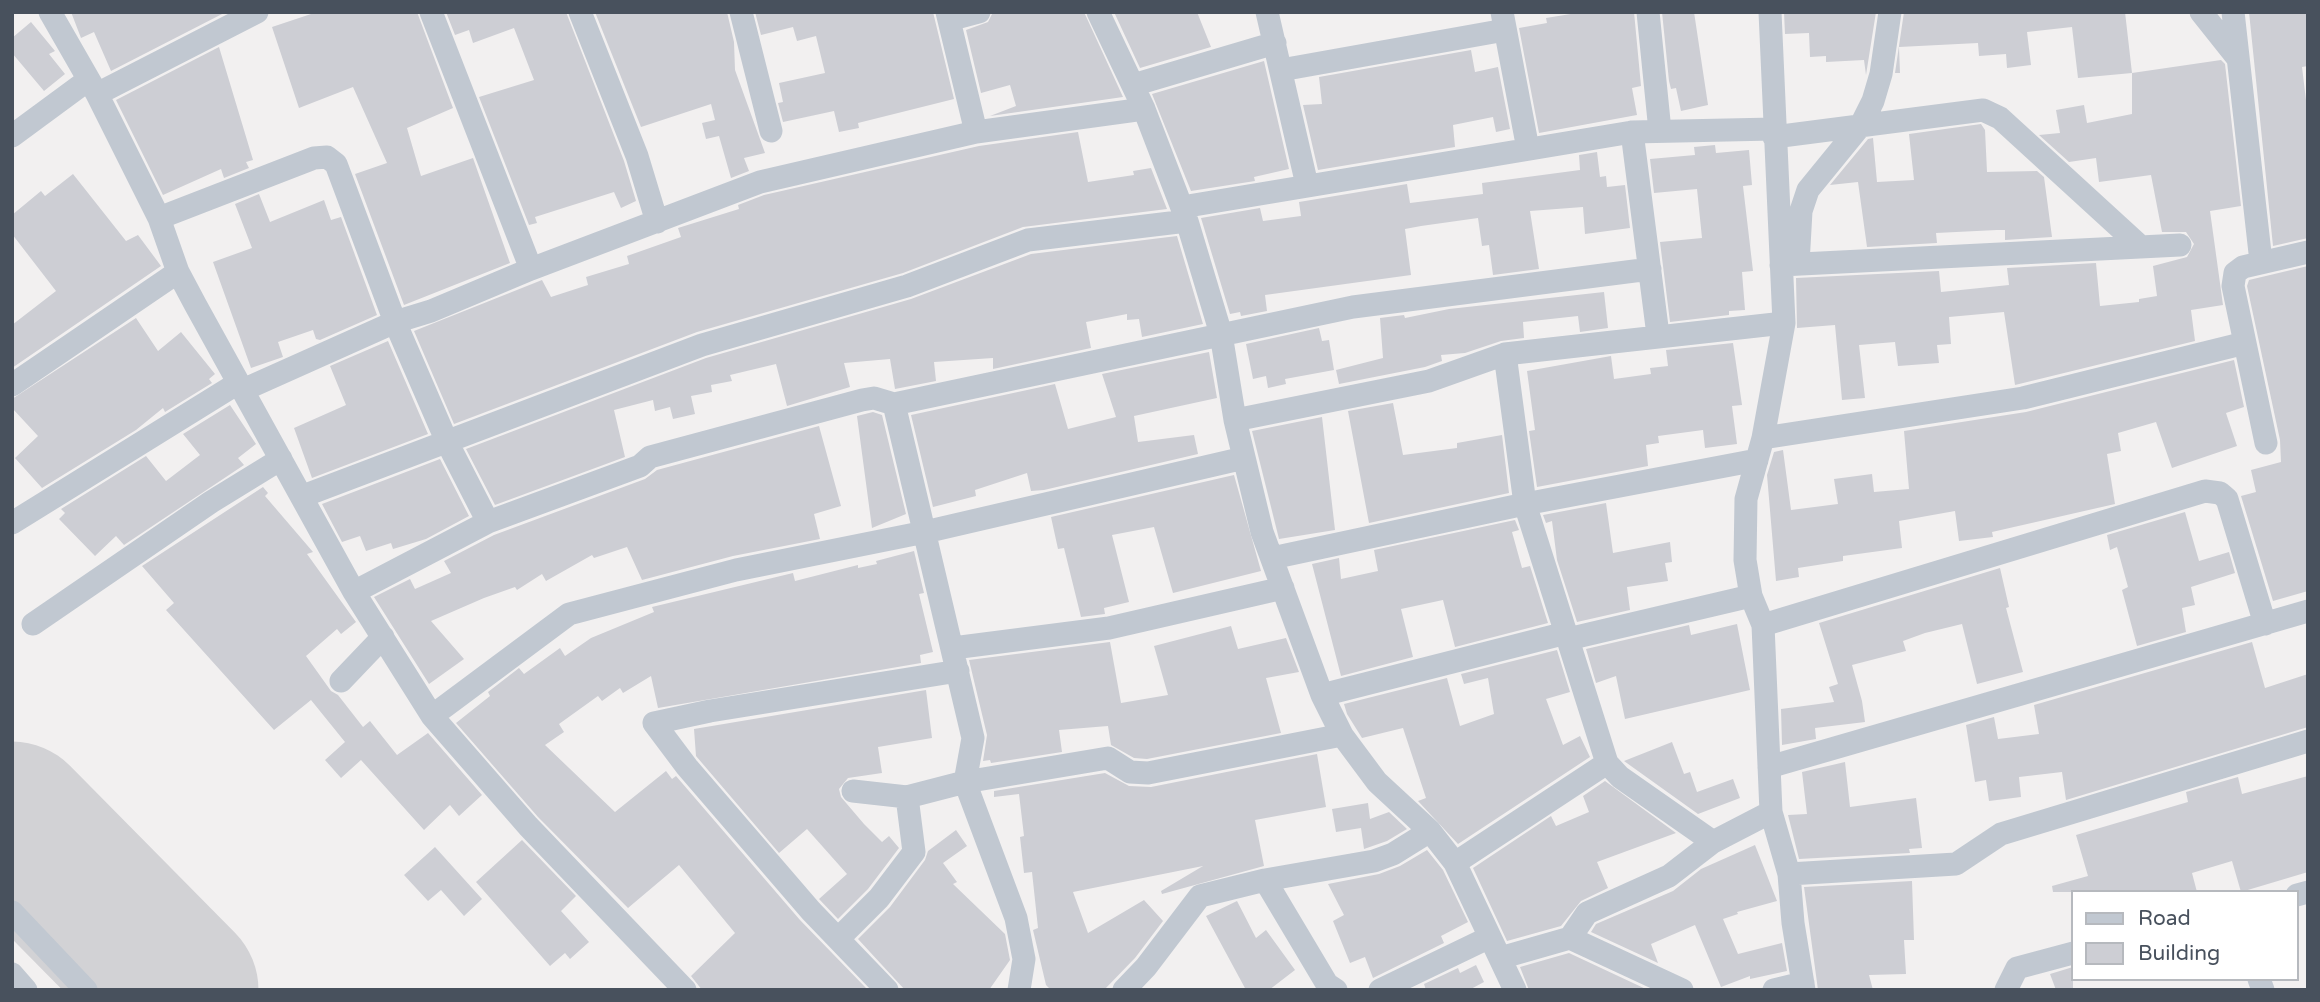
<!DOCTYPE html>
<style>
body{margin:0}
#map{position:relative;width:2320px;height:1002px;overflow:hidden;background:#f2f0f0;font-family:"Varela Round",sans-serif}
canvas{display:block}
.frame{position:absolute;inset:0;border:14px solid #48515d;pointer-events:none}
.legend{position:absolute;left:2071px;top:890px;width:228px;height:91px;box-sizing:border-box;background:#fff;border:2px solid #b6b9be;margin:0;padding:9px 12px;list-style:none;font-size:21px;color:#48515d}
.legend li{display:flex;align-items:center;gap:14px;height:35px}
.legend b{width:35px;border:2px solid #b6b9be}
</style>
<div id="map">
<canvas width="2320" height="1002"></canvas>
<div class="frame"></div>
<ul class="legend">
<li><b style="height:9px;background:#c1c8d1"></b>Road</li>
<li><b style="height:19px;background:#cdced4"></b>Building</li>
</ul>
</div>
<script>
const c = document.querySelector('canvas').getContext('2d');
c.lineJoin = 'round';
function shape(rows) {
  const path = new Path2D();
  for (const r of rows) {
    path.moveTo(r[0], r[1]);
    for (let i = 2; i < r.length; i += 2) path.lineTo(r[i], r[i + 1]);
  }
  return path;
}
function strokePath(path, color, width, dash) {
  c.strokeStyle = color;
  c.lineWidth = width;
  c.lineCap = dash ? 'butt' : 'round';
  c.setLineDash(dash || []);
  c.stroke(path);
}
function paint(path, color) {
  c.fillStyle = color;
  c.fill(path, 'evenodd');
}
strokePath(shape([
 [12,823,177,990]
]), '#d2d2d5', 163);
paint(shape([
 [71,12,226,12,111,71,94,32,81,38],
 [317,12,417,12,453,108,407,128,421,176,473,158,510,263,404,305,355,174,387,163,353,87,299,108,272,27],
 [446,12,566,12,624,161,636,201,621,208,614,192,535,217,537,223,529,225,479,97,534,80,514,28,473,43,469,30,455,35],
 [595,12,727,12,734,42,735,70,765,153,744,158,749,171,731,178,719,136,706,139,702,123,715,120,711,104,641,127],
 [755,12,933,12,954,99,858,123,859,128,839,132,834,111,783,122,778,103,783,102,779,83,825,73,816,36,797,41,793,27,761,35],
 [993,12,1084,12,1123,97,990,116,1016,106,1010,85,981,93,966,30,988,22],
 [1114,12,1197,12,1211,47,1140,68],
 [1583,12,1634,12,1641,86,1632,88,1637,115,1539,133,1519,28,1547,23,1546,18],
 [1662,12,1694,12,1708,105,1681,111,1676,88,1671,89,1669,81],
 [1784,12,1876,12,1866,75,1864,60,1826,62,1826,56,1810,57,1809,33,1785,34],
 [1904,12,2125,12,2132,73,2078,78,2072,27,2027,32,2031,65,2007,68,2006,54,1979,56,1978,43,1899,47,1900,73,1895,73],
 [2249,12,2308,12,2308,66,2302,67,2308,117,2308,238,2273,246],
 [31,22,55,51,49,54,65,74,44,91,12,53,12,38],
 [219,47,253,160,246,162,249,168,224,178,221,169,163,195,116,100],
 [1471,50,1475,72,1498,67,1510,129,1496,132,1493,117,1453,125,1455,147,1318,170,1303,105,1322,104,1319,77],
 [2221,60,2225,64,2241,206,2210,211,2223,305,2191,310,2195,341,2015,385,2004,312,1949,317,1951,344,1937,345,1939,363,1898,366,1895,342,1859,345,1865,398,1842,400,1835,325,1797,328,1796,278,1939,271,1941,292,2009,285,2007,268,2096,263,2100,306,2139,302,2139,299,2157,296,2153,266,2187,257,2194,244,2186,232,2162,232,2151,175,2099,182,2096,158,2069,162,2039,135,2060,133,2056,110,2084,105,2087,123,2132,114,2132,73],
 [1264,61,1289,169,1254,177,1255,181,1191,191,1152,94],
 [1981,124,1985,130,1987,172,2037,171,2044,177,2052,237,2005,240,2005,230,1997,230,1936,233,1937,243,1867,247,1858,182,1830,185,1868,139,1873,138,1877,182,1914,180,1909,134],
 [1078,132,1088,182,1134,175,1133,171,1151,168,1167,209,1023,227,903,273,697,332,454,424,414,331,542,280,551,297,588,285,586,277,629,264,627,256,681,237,678,228,739,209,738,205,764,195,979,146],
 [1715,145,1716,153,1749,150,1752,185,1743,186,1753,271,1742,272,1745,310,1729,311,1729,315,1670,322,1660,242,1702,238,1697,189,1654,193,1650,159,1695,155,1694,147],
 [1597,152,1600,177,1606,176,1607,187,1625,185,1630,228,1585,234,1583,207,1530,211,1539,269,1493,275,1489,245,1482,246,1478,218,1421,226,1405,229,1411,275,1265,295,1267,311,1241,316,1240,312,1230,314,1201,218,1260,208,1263,221,1301,216,1299,202,1407,184,1410,203,1483,194,1482,183,1580,170,1579,155],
 [73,174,126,241,138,235,161,266,12,368,12,325,56,291,12,234,12,215,41,191,45,196],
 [259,194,270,222,324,200,331,220,341,217,377,315,320,340,316,339,313,330,278,342,283,357,251,368,213,262,252,248,235,204],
 [1177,236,1203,324,1142,337,1139,319,1127,320,1127,314,1086,322,1091,348,993,369,993,358,934,362,936,381,895,389,890,359,844,363,850,387,787,406,776,364,730,375,732,381,711,385,712,392,691,396,695,414,673,419,670,407,655,411,653,400,614,410,625,457,495,505,466,449,706,358,911,299,1031,254],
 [2308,266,2308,591,2273,601,2241,496,2256,492,2251,470,2281,462,2280,440,2247,286,2249,280],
 [1604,292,1608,328,1580,332,1578,316,1523,322,1524,338,1501,341,1465,353,1441,355,1442,361,1425,367,1339,384,1336,370,1383,358,1380,318,1404,315,1405,318,1449,309],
 [136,318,158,351,181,332,215,374,209,379,212,383,165,412,163,408,136,430,42,488,15,458,38,436,12,408,12,399],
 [1319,328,1322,341,1329,340,1334,370,1285,379,1286,384,1268,388,1266,376,1253,379,1246,344],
 [388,341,428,434,312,478,294,428,346,405,330,366],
 [1733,343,1742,405,1732,406,1737,444,1705,448,1703,430,1658,436,1659,443,1646,445,1648,466,1537,487,1529,431,1535,430,1527,371,1611,356,1614,379,1651,374,1650,368,1668,366,1666,350],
 [1209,352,1217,398,1134,416,1138,442,1194,435,1198,454,1044,490,1031,491,1027,473,975,490,976,496,933,507,911,415,1055,384,1068,429,1116,417,1102,374],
 [2234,360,2244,407,2226,413,2237,446,2172,468,2156,422,2118,433,2121,451,2107,454,2115,504,1992,532,1993,537,1959,541,1955,511,1899,521,1902,548,1843,556,1843,561,1798,568,1799,577,1776,581,1767,475,1774,452,1783,450,1791,510,1838,504,1834,479,1872,474,1874,492,1909,489,1904,431,2026,412],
 [1393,403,1403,455,1457,448,1457,443,1502,435,1509,493,1369,523,1348,411],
 [230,405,256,444,238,458,244,465,124,545,116,536,95,556,59,519,65,513,61,509,146,456,166,481,200,455,183,434],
 [873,412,882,415,906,514,872,528,857,416],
 [1322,417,1335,530,1279,539,1252,431],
 [819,426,841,506,814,514,820,539,733,556,642,580,627,547,594,558,592,555,546,581,542,574,517,590,515,587,484,598,431,621,464,659,429,684,374,597,410,579,415,589,451,573,444,561,494,535,645,479,657,470],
 [440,459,469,516,426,539,393,549,391,543,366,551,360,536,342,542,322,504],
 [1234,475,1261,571,1173,593,1154,527,1112,535,1129,602,1104,608,1105,614,1081,617,1064,548,1058,549,1051,517],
 [263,487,268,493,265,496,313,552,307,554,356,622,341,634,337,629,306,656,331,691,338,695,363,727,370,721,397,755,428,733,482,795,459,816,450,805,424,830,361,760,341,778,325,760,345,742,311,700,274,730,166,610,174,603,142,566],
 [1606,503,1613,553,1670,542,1672,562,1665,563,1668,581,1627,587,1630,610,1577,622,1557,560,1552,521,1546,523,1543,515],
 [2185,512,2199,561,2229,552,2235,573,2191,587,2195,605,2182,608,2186,632,2137,646,2122,590,2128,587,2117,547,2110,550,2107,535],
 [1515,520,1519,530,1512,532,1522,568,1530,566,1548,623,1455,647,1443,600,1401,609,1413,657,1341,676,1312,564,1339,558,1341,579,1378,571,1374,550],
 [914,551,924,593,919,594,933,652,920,655,921,663,658,708,651,676,623,693,620,688,602,701,598,696,559,724,564,732,545,745,615,812,666,771,672,779,676,776,800,920,866,988,863,990,702,990,691,976,735,933,679,865,628,908,538,817,456,723,490,696,488,692,519,668,524,674,560,648,565,656,591,638,654,612,652,607,793,573,795,581,858,565,858,568,877,564,876,561],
 [2000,568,2009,607,2006,608,2023,672,1977,684,1962,624,1925,633,1903,641,1906,651,1852,665,1862,701,1865,722,1815,728,1816,739,1782,745,1781,709,1834,702,1829,687,1838,684,1819,623],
 [1737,624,1750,690,1625,719,1616,676,1596,683,1586,649,1689,625,1691,635],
 [1231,626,1238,649,1286,638,1299,672,1266,678,1281,733,1147,759,1134,758,1111,745,1108,726,1059,730,1062,752,991,763,990,760,983,761,987,735,969,660,1110,642,1121,703,1168,695,1154,646],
 [2252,642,2265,688,2308,674,2308,727,2066,800,2062,772,2019,777,2021,797,1989,801,1986,780,1975,782,1966,725,1994,717,1998,739,2039,734,2034,705],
 [1557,650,1570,692,1546,699,1563,745,1580,736,1590,757,1458,844,1418,801,1426,798,1403,728,1362,738,1347,714,1344,704,1447,678,1460,726,1494,714,1488,678,1464,684,1461,674],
 [926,690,932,738,878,747,882,773,848,778,839,789,841,797,864,824,882,842,889,836,899,848,868,889,838,919,819,899,847,874,807,829,779,853,696,756,694,729],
 [1672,742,1684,774,1690,772,1697,792,1733,779,1740,798,1698,814,1624,761],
 [1317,754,1326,807,1255,820,1264,866,1162,894,1161,891,1203,866,1073,892,1088,933,1144,900,1163,921,1135,958,1104,990,1051,990,1046,985,1033,930,1038,928,1032,872,1024,873,1020,837,1024,836,1019,794,994,797,994,791,1105,773,1129,786,1151,787],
 [1845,762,1850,807,1916,798,1922,848,1909,849,1910,853,1799,859,1788,815,1807,814,1802,772],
 [2308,776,2308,872,2241,892,2232,861,2192,873,2197,892,2053,892,2052,886,2088,876,2076,835,2188,802,2186,792,2238,777,2242,794],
 [1605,781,1676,833,1597,862,1608,888,1581,901,1561,926,1507,941,1473,868,1551,816,1556,826,1589,812,1583,796],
 [1368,803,1370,819,1389,812,1407,829,1387,841,1364,849,1361,828,1336,832,1332,809],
 [956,830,967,846,943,863,957,882,953,884,1005,934,1010,960,989,990,905,990,858,939,890,907,925,860,928,851],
 [522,840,576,896,561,911,589,942,570,959,565,953,550,966,476,882],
 [1755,845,1777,901,1737,912,1738,914,1723,919,1738,954,1782,943,1787,971,1750,979,1750,976,1721,987,1695,925,1651,944,1658,963,1591,932,1596,924,1673,891,1701,869],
 [435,847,482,899,464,916,441,890,428,901,404,875],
 [1427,850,1443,870,1468,922,1441,936,1444,943,1373,978,1365,957,1350,963,1333,921,1344,915,1328,884,1379,874,1400,866],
 [1912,881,1914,940,1904,940,1906,974,1869,975,1873,990,1818,990,1804,887],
 [1237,901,1256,938,1266,930,1295,970,1269,990,1246,990,1206,916],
 [1569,953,1648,990,1529,990,1520,967],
 [1476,965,1484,982,1469,990,1426,990,1424,984,1458,968,1460,973],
 [2073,967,2073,990,2056,990,2050,974]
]), '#cdced4');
strokePath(shape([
 [50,12,97,94,159,218,178,272,195,304,354,592,432,716,528,826,685,990],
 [431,12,531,269],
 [580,12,637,156,657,222],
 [741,12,771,131],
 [947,12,976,132],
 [1098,12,1144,109,1187,221,1221,334,1235,420,1262,532,1322,695,1342,735,1377,782,1430,831,1455,863,1515,990],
 [1267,12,1307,185],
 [1502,12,1528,149],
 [1648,12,1660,131],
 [1770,12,1784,323,1763,438,1746,499,1745,560,1751,596,1763,625,1771,812,1789,874,1793,923,1804,990],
 [2201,12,2236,56],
 [2233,12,2261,262],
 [949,20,979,12],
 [1281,70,1505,30],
 [1133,85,1275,43],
 [97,94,257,12],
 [12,136,88,80],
 [1774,137,1983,110,2000,118,2141,247],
 [1182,207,1632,132],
 [159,218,314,158,327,157,336,164,395,322,447,442,488,522],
 [1798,264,1801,211,1808,190,1861,125,1873,101,1881,74,1890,12],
 [1781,265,2180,245],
 [1658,335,1632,132,1774,129],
 [1505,354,1525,504,1607,763,1620,777,1713,842],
 [12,385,178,272],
 [243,390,395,322,431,311,531,269,760,182,976,132,1144,109],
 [894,404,1353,307,1650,269],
 [1235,420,1429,381,1505,354,1784,323],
 [1763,438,2023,398,2245,343],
 [2266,443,2233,286,2235,273,2243,267,2308,252],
 [303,496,702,345,907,286,1028,240,1187,221],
 [12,523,238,383],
 [1272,558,1525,504,1757,460],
 [354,592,488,522,640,466,650,457,862,400,874,398,894,404,973,738,965,782,1016,918,1024,959,1019,990],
 [33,624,211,502,281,459],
 [1763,625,2205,491,2220,493,2227,499,2265,624],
 [1568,639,1751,596],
 [953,648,1109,628,1283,588],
 [341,681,383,637],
 [1322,695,1566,633],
 [432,716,569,614,736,570,925,532,1244,458],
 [1769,767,2308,611],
 [853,791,907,797,965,782,1108,758,1130,772,1148,773,1342,735],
 [1455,863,1607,763],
 [1789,874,1956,864,2001,834,2308,741],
 [1265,880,1327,984,1336,990],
 [2297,895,2308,892],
 [12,912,86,990],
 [1570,938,1587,913,1669,876,1713,842,1771,812],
 [838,939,879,898,914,852,907,797],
 [1500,958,1570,938,1682,990],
 [12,974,26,990],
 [2259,979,2263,990],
 [887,990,811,911,687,767,654,723,710,711,958,671],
 [1124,990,1146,967,1200,896,1265,880,1374,861,1393,854,1430,831],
 [1380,990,1490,937],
 [1774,990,1803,983],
 [2006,990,2017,968,2073,953]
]), '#c1c8d1', 23);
</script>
